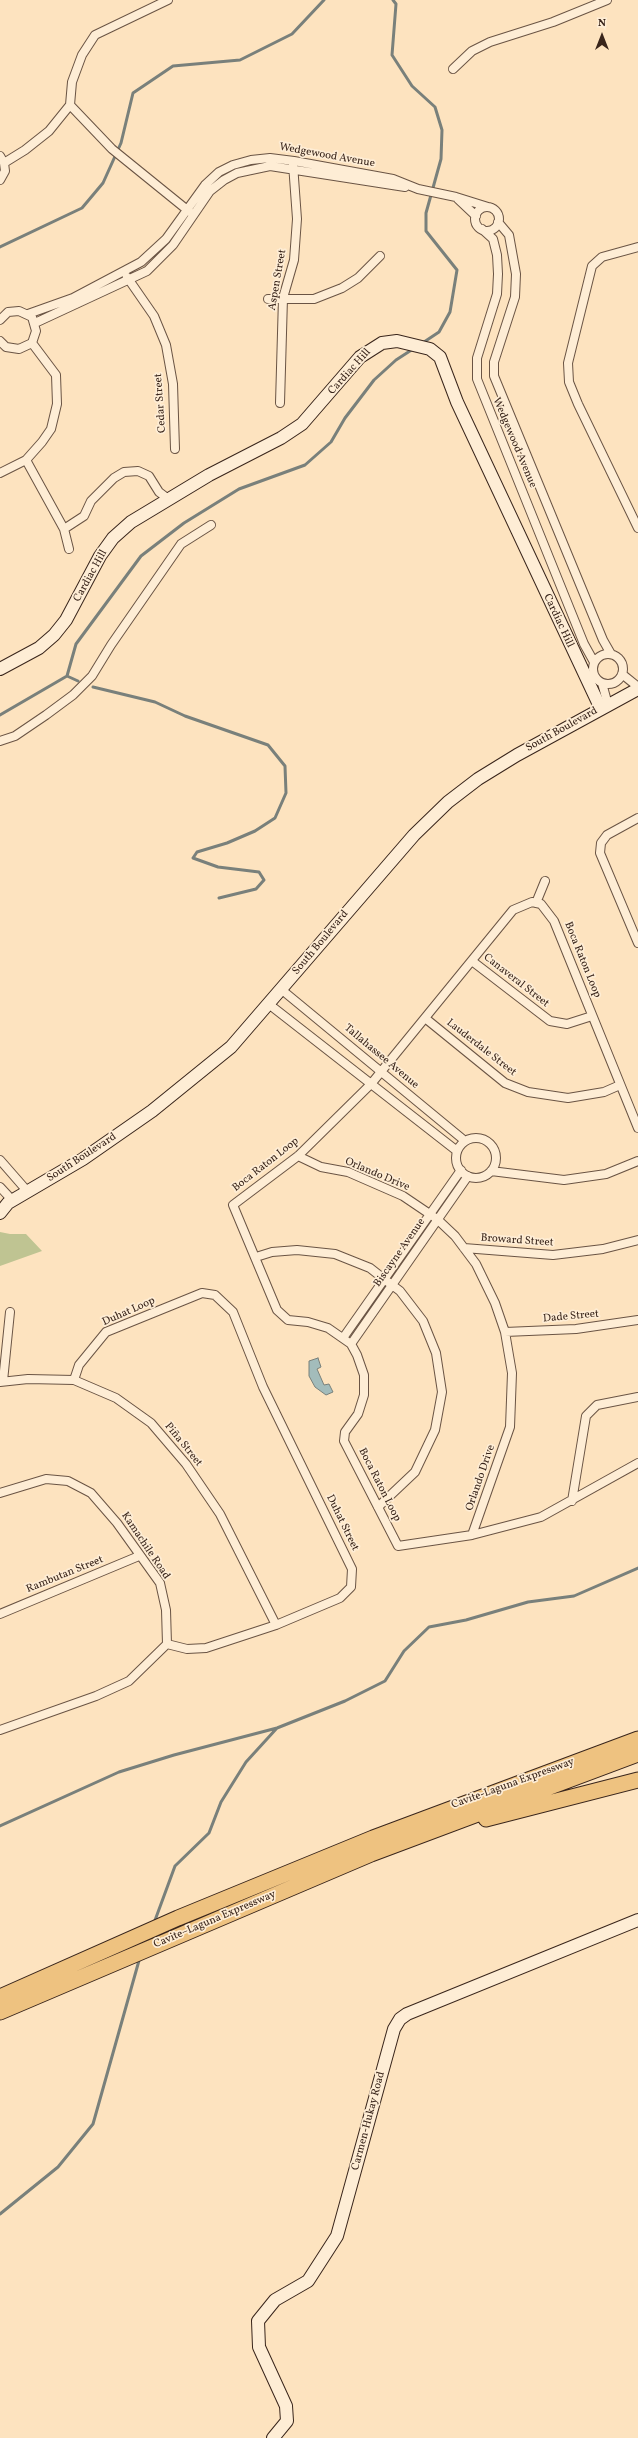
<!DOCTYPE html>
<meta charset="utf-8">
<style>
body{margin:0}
#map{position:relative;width:638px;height:2438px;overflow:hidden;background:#fde3bf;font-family:Vollkorn,serif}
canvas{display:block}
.north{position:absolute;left:582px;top:16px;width:40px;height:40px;-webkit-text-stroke:3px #feedd5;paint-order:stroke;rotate:0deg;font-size:11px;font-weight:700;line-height:16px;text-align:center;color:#39251b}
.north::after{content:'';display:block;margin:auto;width:14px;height:18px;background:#39251b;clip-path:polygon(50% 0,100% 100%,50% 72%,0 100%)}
</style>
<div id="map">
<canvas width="638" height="2438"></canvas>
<div class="north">N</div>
</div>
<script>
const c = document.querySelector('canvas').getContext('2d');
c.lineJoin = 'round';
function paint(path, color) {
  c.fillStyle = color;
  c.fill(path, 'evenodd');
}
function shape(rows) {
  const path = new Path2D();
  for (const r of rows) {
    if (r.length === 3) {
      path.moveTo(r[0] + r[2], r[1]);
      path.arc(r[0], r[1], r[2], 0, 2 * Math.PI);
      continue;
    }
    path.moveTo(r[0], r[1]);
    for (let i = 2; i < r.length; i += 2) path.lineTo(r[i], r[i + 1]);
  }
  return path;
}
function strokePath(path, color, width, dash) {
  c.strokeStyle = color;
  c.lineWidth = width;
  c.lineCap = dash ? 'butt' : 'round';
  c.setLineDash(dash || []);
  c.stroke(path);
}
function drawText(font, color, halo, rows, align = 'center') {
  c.font = font + ' Vollkorn,serif';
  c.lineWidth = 3.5;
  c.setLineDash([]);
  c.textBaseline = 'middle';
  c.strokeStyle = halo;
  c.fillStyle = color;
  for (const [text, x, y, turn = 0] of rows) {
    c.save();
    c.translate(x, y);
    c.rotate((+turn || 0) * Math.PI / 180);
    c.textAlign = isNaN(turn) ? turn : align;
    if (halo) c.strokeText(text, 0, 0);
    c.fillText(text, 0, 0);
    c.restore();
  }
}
paint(shape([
 [0,1232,10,1234,26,1234,42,1251,0,1266]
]), '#bfc492');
const water = shape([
 [318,1358,321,1367,317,1369,324,1385,329,1384,333,1392,326,1395,315,1387,309,1376,309,1361,318,1358]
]);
paint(water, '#a3bcbb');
strokePath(water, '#79807b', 1);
strokePath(shape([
 [393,0,396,4,392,55,412,86,435,107,442,130,441,159,426,213,426,231,457,270,450,312,439,332,421,344],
 [0,247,82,208,103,183,121,143,133,93,173,66,240,60,292,34,324,0],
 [67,676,78,681],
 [93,687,155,702,185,716,268,745,285,766,286,793,275,818,255,831,227,843,197,852,193,858,218,867,259,872,264,880,256,889,219,898],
 [0,715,67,676,76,644,141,556,184,523,239,489,305,465,331,442,345,418,374,380,396,360,413,349],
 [0,1826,119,1772,174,1755,277,1728,345,1701,385,1681,404,1651,429,1627,466,1620,528,1602,574,1596,638,1568],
 [154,1923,175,1866,209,1833,221,1802,246,1762,277,1728],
 [0,2214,58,2167,93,2124,140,1957]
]), '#79807b', 3);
const street = shape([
 [453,69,472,51,490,42,553,22,607,0],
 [70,105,112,149,191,213],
 [0,156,4,163,5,171,0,180],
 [4,163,25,150,49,131,70,105,72,82,82,55,95,35,168,0],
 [458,199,476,216],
 [487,219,12],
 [498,222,509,235,516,274,515,297,494,362,494,376,603,640,611,654],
 [482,229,493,239,497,255,498,274,497,294,477,358,477,379,584,644,594,662],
 [638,247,602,257,592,266,568,363,569,382,578,404,638,528],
 [127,277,154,316,166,345,173,384,175,449],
 [268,299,314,299,342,288,358,278,380,256],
 [28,314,73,298,141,262,166,239,205,185,219,172,233,165,251,160,270,158,294,161,393,179,418,189,456,197,488,207],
 [0,320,8,312,19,311,32,317,36,331,32,343,19,349,6,347,0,341],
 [35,323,147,271,173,245,210,191,224,180,237,173,270,166,405,187],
 [280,403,283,298,294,260,297,219,293,164],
 [26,460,64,529,69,549],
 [0,473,26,460,42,442,51,429,57,404,56,375,32,343],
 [64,529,84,516,91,501,114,478,124,472,138,471,149,476,159,492,167,498],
 [608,669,15],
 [622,674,638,687],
 [602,683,608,705],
 [0,741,15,736,46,715,73,695,92,676,111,645,181,544,211,525],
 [638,818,607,835,601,843,600,853,638,943],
 [536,903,545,881],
 [472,961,550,1021,567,1024,592,1016],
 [282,990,465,1141],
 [270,1005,457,1151],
 [425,1018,505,1083,528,1092,568,1098,604,1092,620,1085],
 [638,1128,554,921,541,904,532,902,513,910,371,1084,298,1156,233,1205,277,1310,288,1320,308,1322,328,1328,351,1344,357,1355,364,1375,364,1395,358,1414,345,1432,344,1441,398,1546,472,1535,541,1517,638,1463],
 [476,1158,20],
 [298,1156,321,1167,348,1172,403,1196,437,1219,455,1236,476,1264,495,1303,505,1332,512,1373,510,1427,472,1535],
 [0,1160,28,1192],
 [491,1171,564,1180,606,1174,638,1161],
 [0,1187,13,1201],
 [464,1248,553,1255,603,1249,638,1240],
 [256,1257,272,1252,297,1250,335,1254,370,1268,384,1279,400,1291,423,1321,436,1353,442,1392,435,1430,415,1472,378,1507],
 [505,1332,576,1329,638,1320],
 [343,1338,461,1170],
 [351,1344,468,1176],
 [74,1380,79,1365,106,1332,202,1293,215,1295,233,1312,263,1387,352,1569,351,1587,340,1598,276,1625,206,1648,187,1649,167,1644],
 [3,1381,10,1312],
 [0,1382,28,1379,74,1380,116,1398,151,1423,186,1464,220,1514,276,1625],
 [0,1493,46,1479,68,1481,91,1493,117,1523,160,1583,166,1610,167,1644,129,1681,96,1696,0,1730],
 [572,1501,586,1416,597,1405,638,1397],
 [0,1614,139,1556]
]);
const secondary = shape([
 [0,669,39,648,54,635,66,620,100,556,113,538,131,522,209,475,281,438,302,424,360,357,382,343,397,341,430,349,440,357,457,402,601,709],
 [0,1213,8,1203,83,1159,152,1111,231,1047,414,835,448,802,478,779,517,755,638,689],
 [273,2438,287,2421,286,2406,259,2347,258,2321,275,2300,308,2281,337,2236,394,2029,400,2019,407,2014,638,1920]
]);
const highway = shape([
 [486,1819,638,1780],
 [0,1997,178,1918,373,1838,638,1739],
 [0,2012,371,1854,638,1754]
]);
strokePath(street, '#6a5444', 10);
strokePath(secondary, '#39251b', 14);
strokePath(highway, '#39251b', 17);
strokePath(street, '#feedd5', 8);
strokePath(secondary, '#feedd5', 12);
strokePath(highway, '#eec280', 15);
drawText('11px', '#39251b', '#feedd5', [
 ["Wedgewood Avenue",327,156,10],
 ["Aspen Street",278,280,-80],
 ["Cardiac Hill",350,372,-48],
 ["Cedar Street",161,403,-94],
 ["Wedgewood Avenue",514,443,67],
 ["Cardiac Hill",91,576,-61],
 ["Cardiac Hill",558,621,65],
 ["South Boulevard",562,730,-29],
 ["South Boulevard",321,943,-50],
 ["Boca Raton Loop",582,960,68],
 ["Canaveral Street",516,981,38],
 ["Lauderdale Street",481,1048,38],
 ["Tallahassee Avenue",381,1057,40],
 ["South Boulevard",82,1158,-33],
 ["Boca Raton Loop",266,1165,-38],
 ["Orlando Drive",377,1175,23],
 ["Broward Street",517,1241,4],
 ["Biscayne Avenue",400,1253,-55],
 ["Duhat Loop",129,1312,-24],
 ["Dade Street",571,1317,-5],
 ["Piña Street",183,1445,51],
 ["Orlando Drive",481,1478,-71],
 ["Boca Raton Loop",379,1485,63],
 ["Duhat Street",342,1523,64],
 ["Kamachile Road",145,1546,56],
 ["Rambutan Street",65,1575,-22],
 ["Cavite-Laguna Expressway",513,1784,-20],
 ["Cavite–Laguna Expressway",215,1920,-23],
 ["Carmen-Hukay Road",369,2121,-75]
]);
</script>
